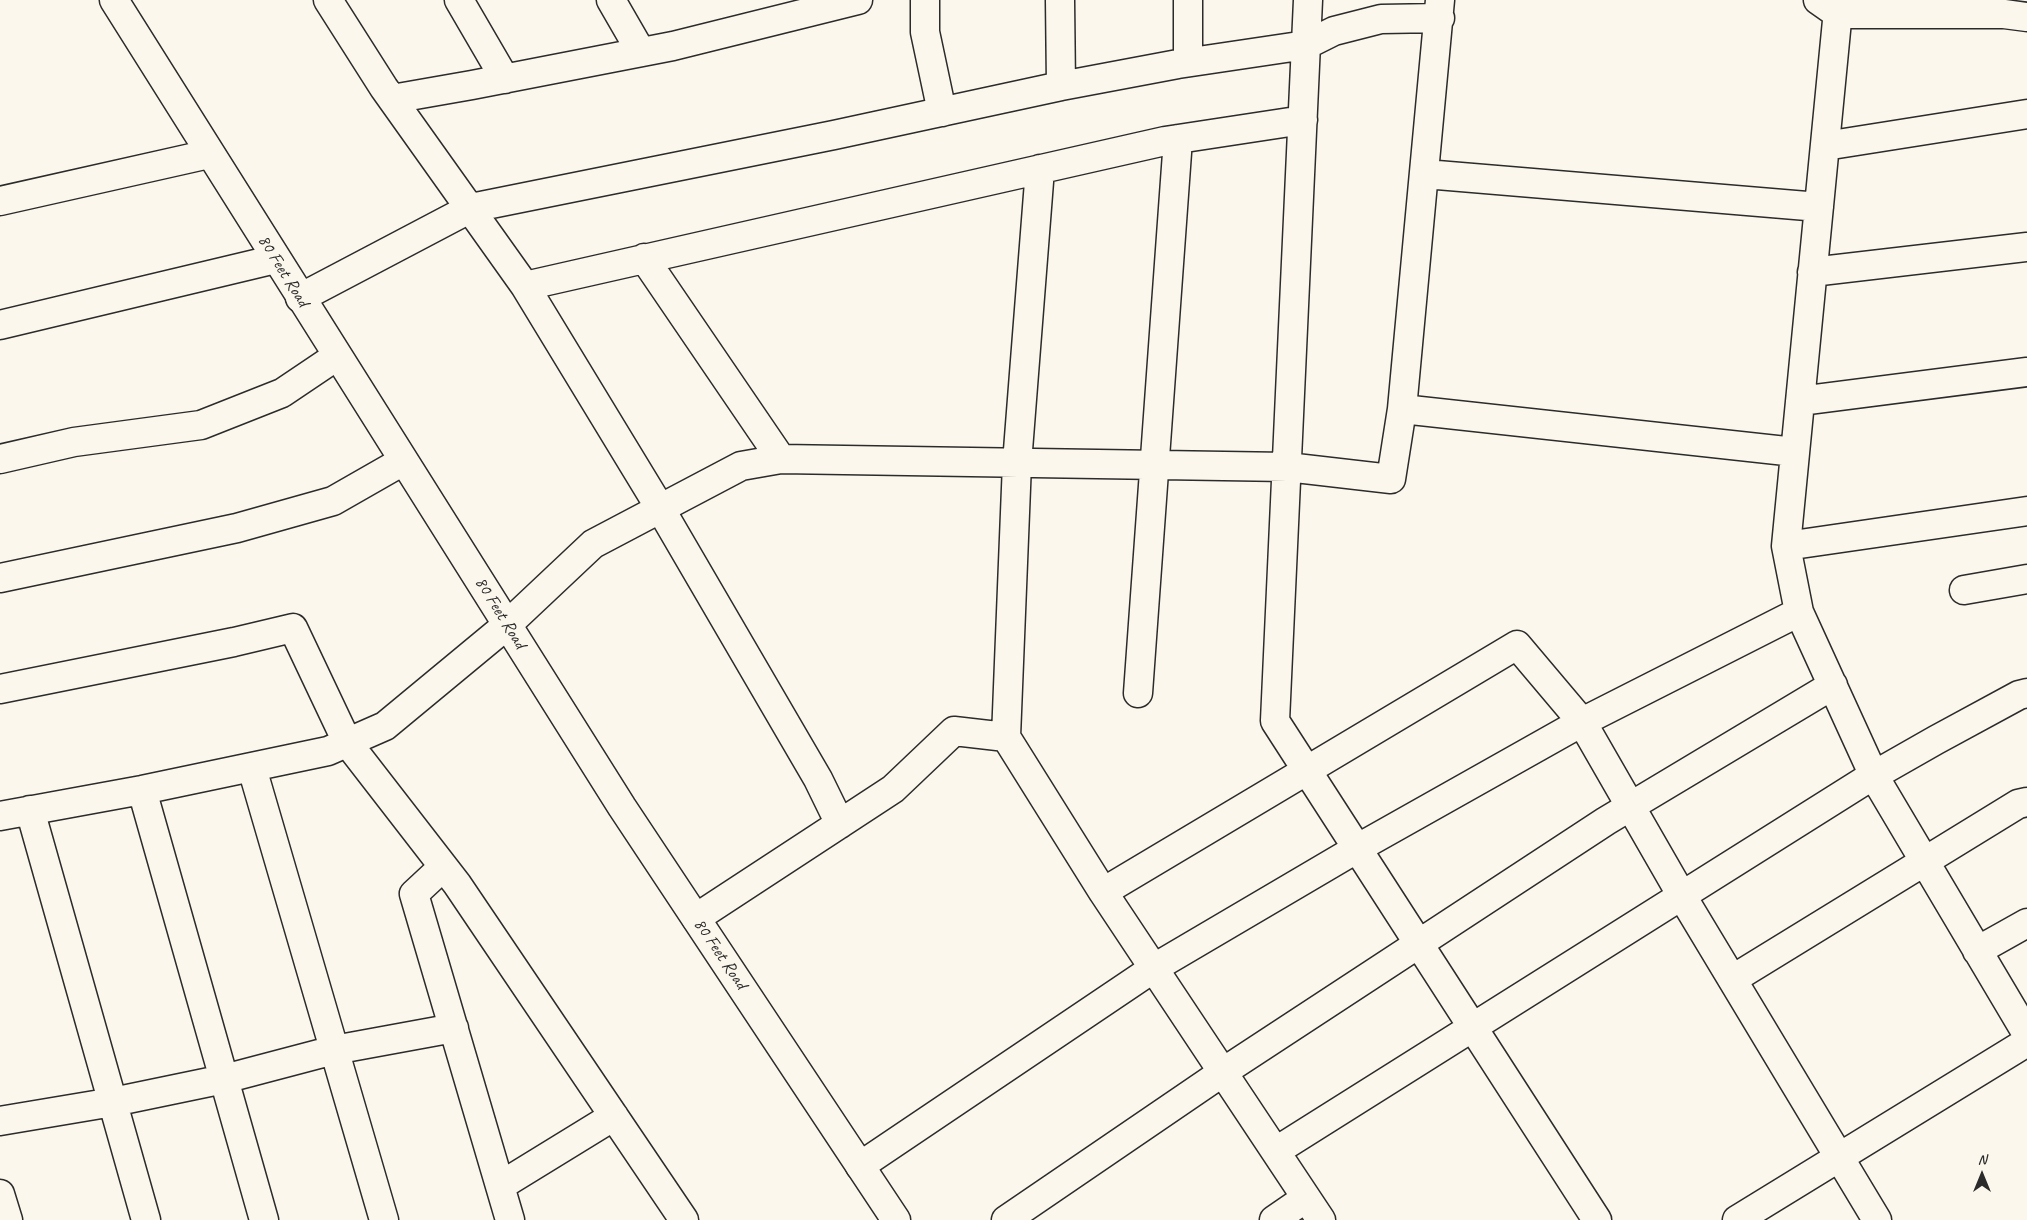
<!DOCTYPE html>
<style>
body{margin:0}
#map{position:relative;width:2027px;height:1220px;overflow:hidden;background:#fbf7ec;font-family:Caveat,sans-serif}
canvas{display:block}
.north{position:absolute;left:1957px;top:1150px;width:50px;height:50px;-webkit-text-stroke:4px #fbf7ec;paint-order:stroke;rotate:0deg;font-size:14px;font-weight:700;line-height:20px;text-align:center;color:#2b2b2b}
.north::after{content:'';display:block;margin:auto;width:18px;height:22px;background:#2b2b2b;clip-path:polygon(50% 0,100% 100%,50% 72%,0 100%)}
</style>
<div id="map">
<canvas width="2027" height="1220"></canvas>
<div class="north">N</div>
</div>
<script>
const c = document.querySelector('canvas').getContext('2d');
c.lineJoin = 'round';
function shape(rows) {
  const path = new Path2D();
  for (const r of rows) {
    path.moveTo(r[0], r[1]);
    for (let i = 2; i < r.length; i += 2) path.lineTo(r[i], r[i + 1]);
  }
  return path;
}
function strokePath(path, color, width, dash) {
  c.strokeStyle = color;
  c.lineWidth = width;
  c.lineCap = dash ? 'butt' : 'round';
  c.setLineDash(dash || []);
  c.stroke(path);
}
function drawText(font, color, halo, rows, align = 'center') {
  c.font = font + ' Caveat,sans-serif';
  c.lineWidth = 4;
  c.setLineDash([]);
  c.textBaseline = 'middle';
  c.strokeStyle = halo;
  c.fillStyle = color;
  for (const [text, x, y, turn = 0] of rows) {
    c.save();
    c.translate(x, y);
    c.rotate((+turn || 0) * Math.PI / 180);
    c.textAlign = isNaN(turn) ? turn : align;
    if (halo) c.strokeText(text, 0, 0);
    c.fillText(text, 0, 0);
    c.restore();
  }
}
const minor = shape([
 [328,0,384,88,525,286,660,508,818,779,840,824],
 [459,0,505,79],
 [611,0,641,52],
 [925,0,925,32,942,112],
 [1060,0,1061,86],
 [1188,0,1188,62],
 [1308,0,1275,721,1597,1220],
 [1818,0,1838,14,2004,14,2027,17],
 [1839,0,1786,546,1799,612,1874,776,2027,1034],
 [392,99,472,85,673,46,858,0],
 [1825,146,2027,114],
 [1040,169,1017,463,1006,737,1103,892,1321,1220],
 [1425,174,1819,207],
 [0,201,209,154],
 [644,258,781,459],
 [1812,272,2027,247],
 [525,286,1165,141,1303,120],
 [300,298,471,208,834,135,1061,86,1178,64,1306,45,1334,31,1381,19,1440,18],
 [0,325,276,259],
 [1800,401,2027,372],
 [1402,409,1440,0],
 [0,459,74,442,201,425,282,393,337,356],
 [1786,546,2027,511],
 [0,578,237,528,333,501,403,461],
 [1964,590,2027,579],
 [0,689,234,642,293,628,347,742,457,884,684,1220],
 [1138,693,1178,139],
 [252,768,384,1220],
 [142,790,264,1220],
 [30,810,146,1220],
 [0,816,142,790,328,751,385,726,507,625,593,544,741,466,781,459,1287,467,1391,479,1402,409,1795,452],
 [443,867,414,894,510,1220],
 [1103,892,1517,645,1582,722,1682,896,1877,1220],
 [696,918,893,789,954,731,1006,737],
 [1977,951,2027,923],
 [1733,979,2018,804,2027,802],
 [0,1121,113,1102,224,1079,334,1050,454,1028],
 [1276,1151,1864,781,1936,740,2019,695,2027,693],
 [860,1166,1154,968,1358,848,1582,722,1799,612],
 [500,1186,614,1116],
 [0,1194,8,1220],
 [1006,1220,1223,1072,1606,821,1833,685],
 [1274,1220,1306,1198],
 [1737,1220,2027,1042]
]);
const secondary = shape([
 [114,0,622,807,896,1220]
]);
strokePath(minor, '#2b2b2b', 31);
strokePath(secondary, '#2b2b2b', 31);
strokePath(minor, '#fbf7ec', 28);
strokePath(secondary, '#fbf7ec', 28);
drawText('18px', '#2b2b2b', '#fbf7ec', [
 ["80 Feet Road",283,271,58],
 ["80 Feet Road",500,613,58],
 ["80 Feet Road",720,954,56]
]);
</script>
